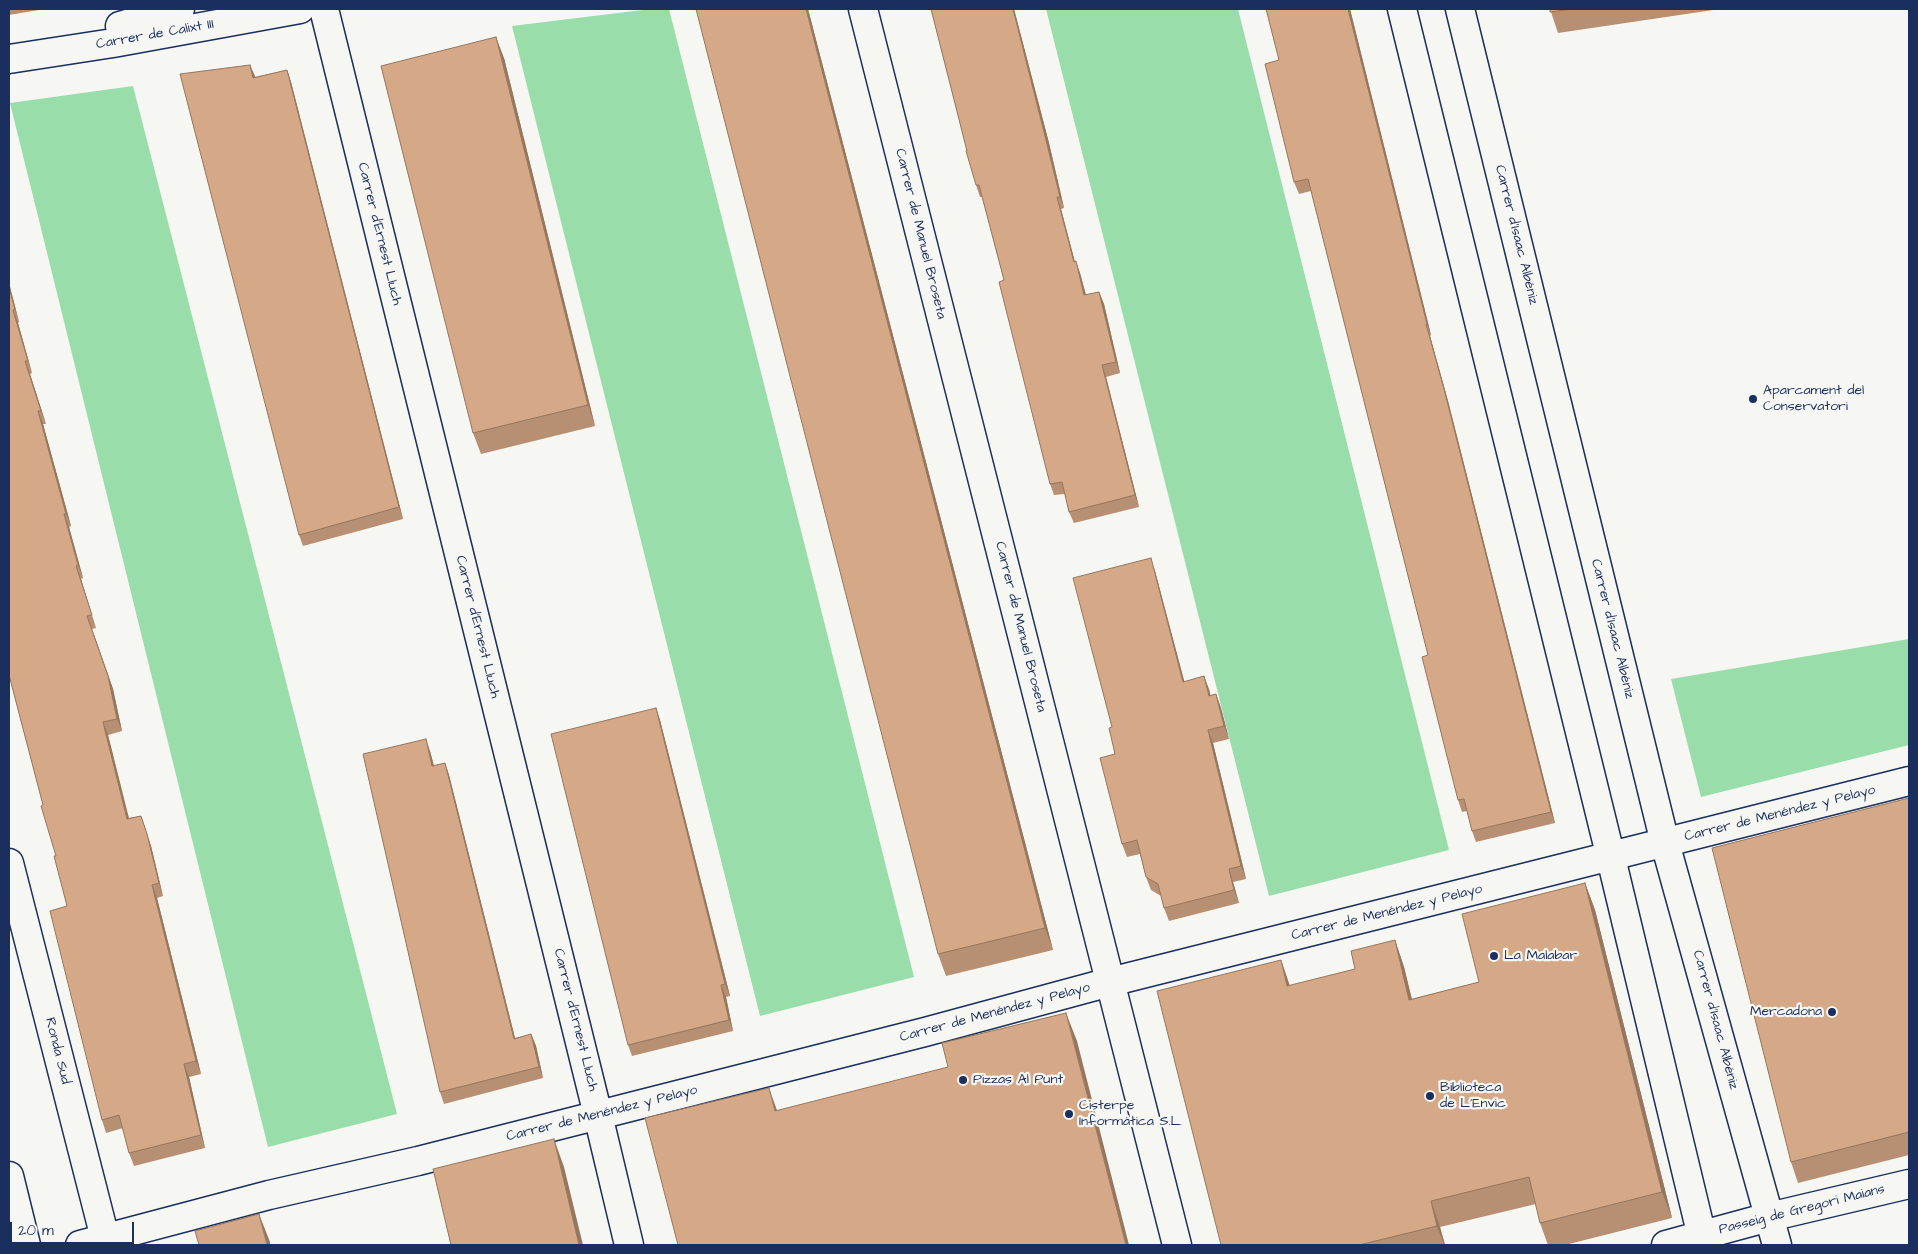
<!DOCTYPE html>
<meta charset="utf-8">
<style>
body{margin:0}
#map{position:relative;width:1918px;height:1254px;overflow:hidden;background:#f6f6f2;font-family:"Architects Daughter",sans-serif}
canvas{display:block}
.frame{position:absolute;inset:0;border:10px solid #1b2f5e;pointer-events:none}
.scale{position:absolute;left:10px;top:1222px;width:124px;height:22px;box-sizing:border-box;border:2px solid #1b2f5e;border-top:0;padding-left:6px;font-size:15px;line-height:18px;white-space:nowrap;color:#1b2f5e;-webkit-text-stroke:4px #f6f6f2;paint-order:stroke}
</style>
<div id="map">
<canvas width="1918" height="1254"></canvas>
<div class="frame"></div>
<div class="scale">20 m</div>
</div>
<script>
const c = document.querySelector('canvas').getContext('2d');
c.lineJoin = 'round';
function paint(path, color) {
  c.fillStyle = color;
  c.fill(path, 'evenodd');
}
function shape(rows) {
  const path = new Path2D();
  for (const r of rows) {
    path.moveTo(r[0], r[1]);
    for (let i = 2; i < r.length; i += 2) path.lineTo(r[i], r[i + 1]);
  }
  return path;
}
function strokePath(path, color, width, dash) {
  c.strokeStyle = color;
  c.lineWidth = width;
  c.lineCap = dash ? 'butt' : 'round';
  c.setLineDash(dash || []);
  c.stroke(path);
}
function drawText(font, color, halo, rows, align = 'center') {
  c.font = font + ' "Architects Daughter",sans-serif';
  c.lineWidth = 4.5;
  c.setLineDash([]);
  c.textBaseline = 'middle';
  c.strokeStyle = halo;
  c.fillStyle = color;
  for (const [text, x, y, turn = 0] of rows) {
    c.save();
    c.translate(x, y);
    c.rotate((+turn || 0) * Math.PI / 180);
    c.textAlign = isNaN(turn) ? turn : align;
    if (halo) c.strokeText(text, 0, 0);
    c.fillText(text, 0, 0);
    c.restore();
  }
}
paint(shape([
 [651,9,669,9,914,977,760,1016,512,26],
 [1046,9,1238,9,1449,850,1269,896],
 [133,86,397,1114,268,1147,10,103],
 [1909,639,1909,745,1701,797,1671,679]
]), '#99deaa');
const minor = shape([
 [324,9,598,1115,629,1245],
 [863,9,1177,1245],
 [1402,9,1611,858,1704,1245],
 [1460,9,1665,843,1777,1245],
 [120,26,180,9],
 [9,59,113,43,300,9],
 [9,863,105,1238],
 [9,1176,26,1245],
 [80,1245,269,1195,418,1161,925,1032,1110,982,1909,781],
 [1666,1245,1769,1217,1909,1184]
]);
strokePath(minor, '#1b2f5e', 31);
strokePath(minor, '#f6f6f2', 28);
paint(shape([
 [9,9,45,9,9,15],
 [808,9,1053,950,946,976,938,954],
 [931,9,1014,9,1049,143,1064,208,1061,209,1075,262,1080,273,1086,295,1099,292,1104,304,1120,373,1106,377,1139,507,1074,523,1069,512,1065,494,1054,495,1050,484,1004,280,982,197,980,197,976,185],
 [1350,9,1431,335,1430,336,1448,401,1555,823,1476,842,1472,831,1467,811,1462,812,1458,800,1428,655,1311,191,1299,194,1294,182,1279,60],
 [1550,9,1720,9,1558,33],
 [504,58,595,426,481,454,473,433],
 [287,70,291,82,403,519,303,546,299,535,255,77],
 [9,283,19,322,18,323,32,373,30,374,46,424,43,424,71,526,69,527,83,578,81,579,96,628,92,629,113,689,122,731,108,735,129,818,141,816,151,846,163,896,157,898,201,1074,189,1077,205,1148,134,1166,129,1153,123,1128,106,1133,102,1120,67,906,56,856,43,805,9,675],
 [1155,571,1184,682,1204,676,1210,696,1216,694,1221,708,1229,739,1213,743,1246,879,1233,882,1239,903,1169,921,1164,908,1161,896,1151,890,1146,877,1140,854,1127,857,1122,844,1112,727],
 [656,708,660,720,730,996,726,997,733,1031,632,1056,628,1045],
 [430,751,434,766,445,763,449,775,515,1038,531,1034,536,1046,543,1078,444,1104,440,1092],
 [1909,798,1909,1155,1798,1183,1791,1162],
 [1585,883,1595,910,1672,1218,1565,1245,1548,1245,1540,1223,1536,1204,1440,1227,1445,1245,1221,1245,1281,960,1290,986,1355,969,1395,940,1404,967,1412,999,1479,982]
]), '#b79074');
paint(shape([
 [806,9,808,9,1053,950,1045,928],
 [1013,9,1014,9,1049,143,1064,208,1060,197],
 [1348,9,1350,9,1431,335,1427,324],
 [496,37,504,58,595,426,588,405],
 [250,65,255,76,257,89,253,78],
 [287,70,291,82,403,519,399,507],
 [1057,197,1061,209,1078,274,1074,262],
 [1076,261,1080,273,1089,307,1084,295],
 [9,283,19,322,15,309,9,288],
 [1099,292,1104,304,1120,373,1116,362],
 [13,310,18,323,32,373,28,361],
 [1426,324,1430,336,1448,401,1555,823,1551,812],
 [25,361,30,374,46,424,41,411],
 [1102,365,1106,377,1139,507,1135,495],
 [38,411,43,424,71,526,66,514],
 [64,514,69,527,83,578,78,565],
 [1151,558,1155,571,1188,695,1183,682],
 [76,566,81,579,96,628,92,615],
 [92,629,113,689,122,731,117,719],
 [1204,676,1209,689,1214,709,1209,696],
 [1216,694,1221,708,1229,739,1224,726],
 [656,708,660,720,730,996,725,984],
 [103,722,108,735,132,832,127,819],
 [1208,730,1213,743,1246,879,1241,866],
 [426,739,430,751,437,778,432,766],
 [445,763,449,775,518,1050,514,1039],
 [141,816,151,846,163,896,159,883],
 [1229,869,1233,882,1239,903,1234,890],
 [1585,883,1595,910,1672,1218,1662,1192],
 [152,885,157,898,201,1074,196,1061],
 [1395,940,1404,967,1418,1026,1409,1000],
 [1281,960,1290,987,1287,986],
 [721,985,726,997,733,1031,729,1020],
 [1066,1013,1077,1041,1129,1245,1126,1245],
 [531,1034,536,1046,543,1078,539,1067],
 [184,1064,189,1077,205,1148,201,1135],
 [769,1088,779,1116,775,1111],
 [554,1139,564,1167,583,1245,579,1245],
 [1431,1201,1440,1227,1445,1245,1444,1245,1437,1226],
 [259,1214,270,1242,270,1245,267,1245]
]), '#95765e');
const building = shape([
 [696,9,806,9,1045,928,938,954,696,9],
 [931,9,1013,9,1044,132,1060,197,1057,197,1074,262,1076,261,1084,295,1099,292,1116,362,1102,365,1135,495,1069,512,1062,482,1050,484,999,282,1004,280,979,185,976,185,966,151,967,151,931,9],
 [1266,9,1348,9,1427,324,1426,324,1444,389,1551,812,1472,831,1464,799,1458,800,1422,657,1428,655,1308,179,1294,182,1265,64,1279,60,1266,9],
 [1550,9,1572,9,1550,12,1550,9],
 [496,37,588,405,473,433,381,66,496,37],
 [250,65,253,78,287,70,399,507,299,535,180,74,250,65],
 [9,288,15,309,13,310,28,361,25,361,41,411,38,411,66,514,64,514,78,565,76,566,92,615,87,616,108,676,117,719,103,722,127,819,141,816,147,834,159,883,152,885,196,1061,184,1064,201,1135,129,1153,119,1115,102,1120,50,911,67,906,54,856,56,856,41,806,43,805,9,675,9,288],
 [1151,558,1183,682,1204,676,1209,696,1216,694,1224,726,1208,730,1241,866,1229,869,1234,890,1164,908,1158,884,1146,877,1137,840,1122,844,1100,758,1115,754,1109,728,1112,727,1073,578,1151,558],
 [656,708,725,984,721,985,729,1020,628,1045,551,734,656,708],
 [426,739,432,766,445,763,514,1039,531,1034,539,1067,440,1092,363,754,426,739],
 [1909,798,1909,1132,1791,1162,1712,848,1909,798],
 [1585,883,1662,1192,1540,1223,1529,1177,1431,1201,1437,1226,1359,1245,1221,1245,1157,991,1281,960,1287,986,1355,969,1351,951,1395,940,1409,1000,1479,982,1462,914,1585,883],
 [1066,1013,1126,1245,678,1245,645,1118,769,1088,775,1111,948,1067,942,1043,1066,1013],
 [554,1139,579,1245,451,1245,433,1169,554,1139],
 [259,1214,267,1245,199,1245,195,1231,259,1214]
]);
paint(building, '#d5a887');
strokePath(building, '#95765e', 1);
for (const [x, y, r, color] of [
 [1753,399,5,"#1b2f5e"],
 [1494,956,5,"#1b2f5e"],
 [1832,1012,5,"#1b2f5e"],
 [963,1080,5,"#1b2f5e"],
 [1430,1096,5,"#1b2f5e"],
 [1069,1114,5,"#1b2f5e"]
]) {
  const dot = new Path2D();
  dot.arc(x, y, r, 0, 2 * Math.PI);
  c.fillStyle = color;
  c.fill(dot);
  strokePath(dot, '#f6f6f2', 2);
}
drawText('14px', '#1b2f5e', '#f6f6f2', [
 ["Carrer de Calixt III",155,35,-10],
 ["Carrer d'Ernest Lluch",379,234,76],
 ["Carrer de Manuel Broseta",920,234,76],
 ["Carrer d'Isaac Albéniz",1516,235,76],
 ["Carrer d'Ernest Lluch",477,627,76],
 ["Carrer de Manuel Broseta",1020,627,76],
 ["Carrer d'Isaac Albéniz",1612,629,76],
 ["Carrer de Menéndez y Pelayo",1780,814,-14],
 ["Carrer de Menéndez y Pelayo",1387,913,-14],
 ["Carrer de Menéndez y Pelayo",995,1013,-15],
 ["Carrer d'Ernest Lluch",575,1020,76],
 ["Carrer d'Isaac Albéniz",1715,1020,75],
 ["Ronda Sud",57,1051,76],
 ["Carrer de Menéndez y Pelayo",602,1114,-14],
 ["Passeig de Gregori Maians",1802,1210,-14]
]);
drawText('14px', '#1b2f5e', '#f6f6f2', [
 ["Aparcament del",1763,391],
 ["Conservatori",1763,407],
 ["La Malabar",1504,956],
 ["Mercadona",1822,1012,"right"],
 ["Pizzas Al Punt",973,1080],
 ["Biblioteca",1440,1088],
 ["de L'Envic",1440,1104],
 ["Cisterpe",1079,1106],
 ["Informática S.L.",1079,1122]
], 'left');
</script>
